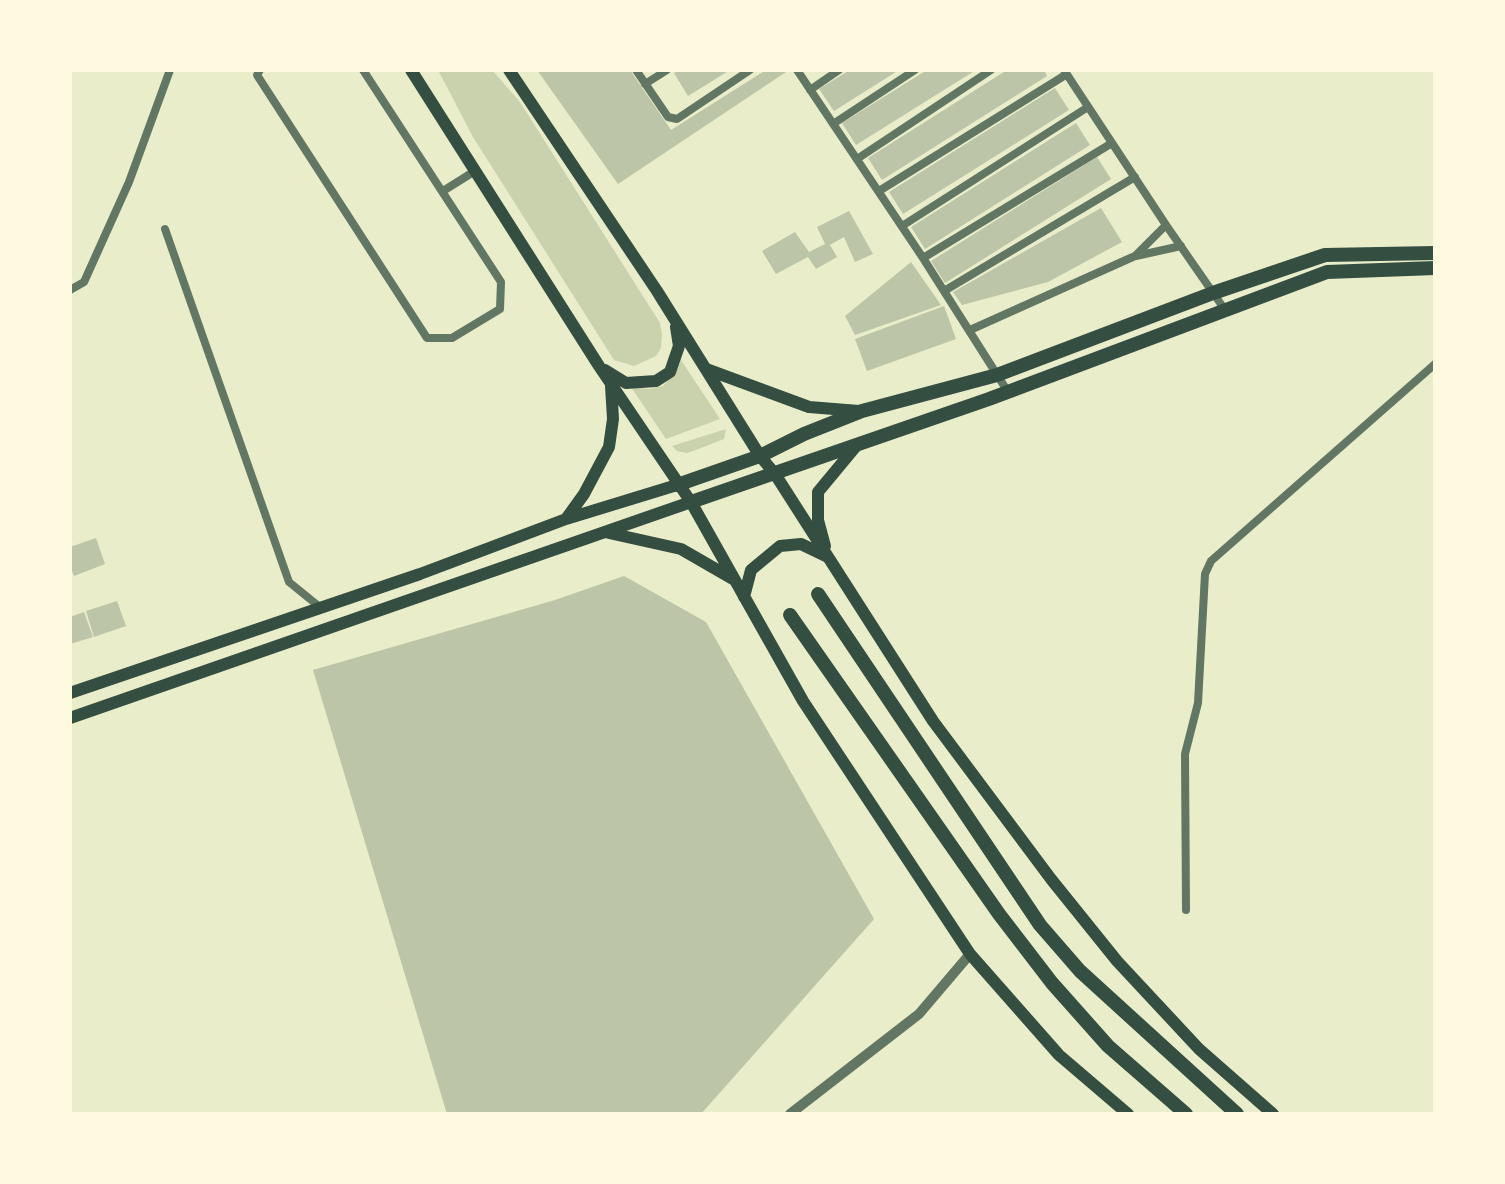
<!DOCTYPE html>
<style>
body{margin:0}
#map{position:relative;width:1505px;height:1184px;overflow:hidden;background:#e9edc9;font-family:"DejaVu Sans",sans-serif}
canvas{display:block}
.frame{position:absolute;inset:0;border:72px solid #fefae0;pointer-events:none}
</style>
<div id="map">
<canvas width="1505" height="1184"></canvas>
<div class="frame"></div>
</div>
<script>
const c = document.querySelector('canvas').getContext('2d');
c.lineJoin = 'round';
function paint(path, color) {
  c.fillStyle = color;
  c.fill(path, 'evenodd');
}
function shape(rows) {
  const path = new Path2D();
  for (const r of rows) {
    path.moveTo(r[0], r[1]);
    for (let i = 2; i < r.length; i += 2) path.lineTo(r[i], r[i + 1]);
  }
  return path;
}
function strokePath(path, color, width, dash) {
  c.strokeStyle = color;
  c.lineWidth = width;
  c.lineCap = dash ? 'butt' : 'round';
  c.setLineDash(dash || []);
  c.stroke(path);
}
paint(shape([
 [438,70,492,70,520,102,660,323,662,335,661,348,656,356,634,366,614,360,473,137],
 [681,360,720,419,666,439,631,387,649,389,663,386,674,374],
 [726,429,724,439,701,448,687,453,677,451,672,446]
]), '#cad2ad');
paint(shape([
 [537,70,630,70,671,130,766,70,789,70,618,184],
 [680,70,730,70,688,96,674,73],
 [850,70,899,70,834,111,819,89],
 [927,70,976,70,856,145,842,123],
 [1007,70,1044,70,1047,76,882,180,868,158],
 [1055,88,1069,110,903,214,889,192],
 [1076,123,1090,145,925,249,911,227],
 [1097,157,1111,179,945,283,931,261],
 [1101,208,1122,242,1048,282,962,305,953,292],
 [849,211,873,254,855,262,844,237,830,245,837,257,816,269,808,257,776,274,762,251,795,232,809,252,825,244,817,227],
 [911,262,941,305,855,335,845,316],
 [944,306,956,339,867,371,855,339],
 [96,538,105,564,74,576,70,566,70,547],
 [624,576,706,622,874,919,701,1114,447,1114,313,670,555,600],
 [117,601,126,626,94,637,86,611],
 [84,612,93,637,70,644,70,617]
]), '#bcc5a7');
strokePath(shape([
 [260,70,257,75,427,338,452,338,500,309,501,282,363,70],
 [636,70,668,117,677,119,750,70],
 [797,70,923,258,1008,392],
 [1064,70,1166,225,1225,310],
 [645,84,667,70],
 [810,90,839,70],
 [833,124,915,70],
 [857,159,991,70],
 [443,191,475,171],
 [879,191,1067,74],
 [902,226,1088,107],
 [165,229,289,582,321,608],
 [1136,256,1181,246],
 [923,258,1112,143],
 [70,290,84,282,129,182,170,70],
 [944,291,1135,177],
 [970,330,1135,256,1166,225],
 [1186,910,1185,754,1198,703,1205,574,1211,561,1435,364]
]), '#617663', 8);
strokePath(shape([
 [790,1114,919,1014,970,954]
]), '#617663', 10);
strokePath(shape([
 [411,70,599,366,691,502,803,701,970,954,1059,1055,1128,1114],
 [509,70,657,291,760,456,775,474,933,721,1051,879,1117,961,1199,1049,1273,1114],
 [706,369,809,407,859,411],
 [605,370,626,383,656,381,670,372,679,346,676,327],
 [566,519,584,494,609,447,613,419,611,386],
 [609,533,681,549,733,579],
 [825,546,818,520,818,492,857,445],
 [744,597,751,570,780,546,801,544,828,557],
 [70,693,420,574,566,519,677,485],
 [70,718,691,502]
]), '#344e41', 12);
strokePath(shape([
 [677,485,760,456,804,434,862,411,997,375,1213,293,1325,255,1435,253],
 [691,502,989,399,1327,272,1435,268]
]), '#344e41', 14);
strokePath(shape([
 [818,594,1040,925,1080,971,1237,1114],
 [790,615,999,914,1052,983,1108,1046,1186,1114]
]), '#344e41', 14);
</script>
